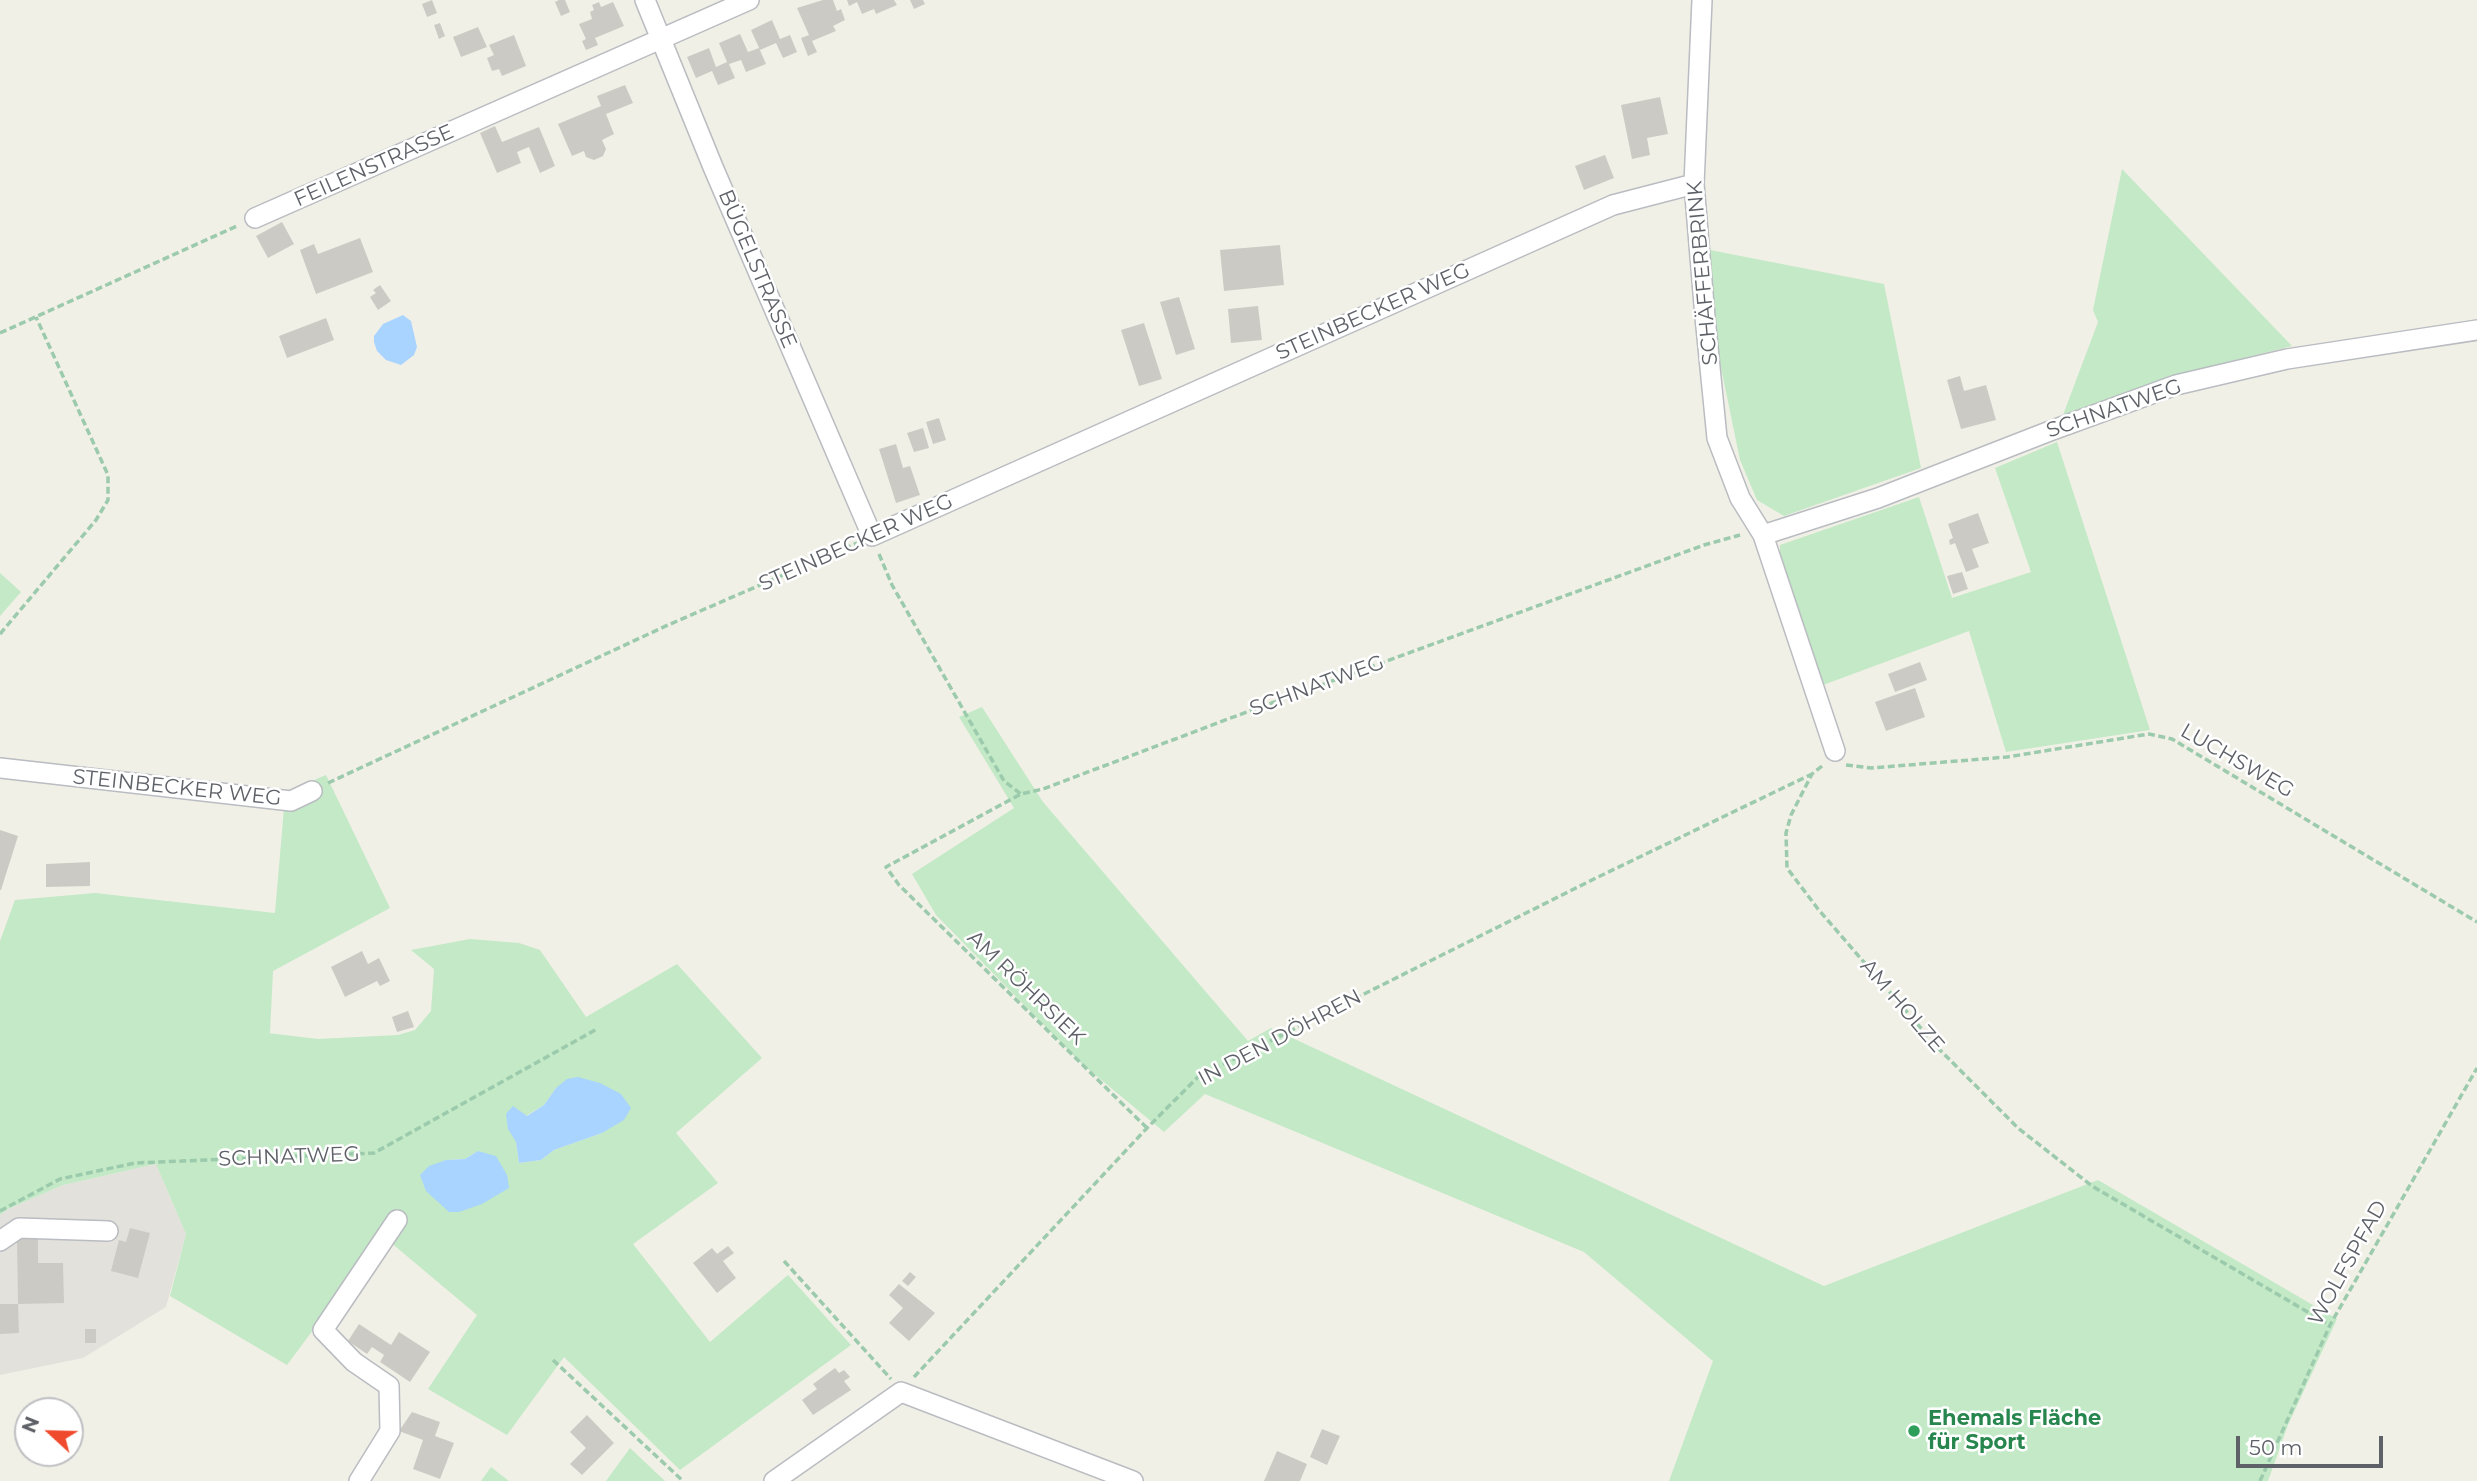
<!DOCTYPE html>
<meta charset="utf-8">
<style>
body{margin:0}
#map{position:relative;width:2477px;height:1481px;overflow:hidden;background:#f1f0e7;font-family:Montserrat,sans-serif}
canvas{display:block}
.north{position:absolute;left:14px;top:1397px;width:70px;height:70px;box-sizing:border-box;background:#fff;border:2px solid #bfc0c3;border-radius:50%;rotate:292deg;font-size:19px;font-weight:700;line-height:28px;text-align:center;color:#5e6268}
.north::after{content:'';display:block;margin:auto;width:24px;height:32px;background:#f04a2e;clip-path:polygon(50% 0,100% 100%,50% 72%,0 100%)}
.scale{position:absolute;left:2236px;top:1436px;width:147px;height:32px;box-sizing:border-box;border:4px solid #5e6268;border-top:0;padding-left:9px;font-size:21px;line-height:24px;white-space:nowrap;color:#5e6268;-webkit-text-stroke:5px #fff;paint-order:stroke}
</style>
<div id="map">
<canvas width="2477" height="1481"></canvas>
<div class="north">N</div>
<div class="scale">50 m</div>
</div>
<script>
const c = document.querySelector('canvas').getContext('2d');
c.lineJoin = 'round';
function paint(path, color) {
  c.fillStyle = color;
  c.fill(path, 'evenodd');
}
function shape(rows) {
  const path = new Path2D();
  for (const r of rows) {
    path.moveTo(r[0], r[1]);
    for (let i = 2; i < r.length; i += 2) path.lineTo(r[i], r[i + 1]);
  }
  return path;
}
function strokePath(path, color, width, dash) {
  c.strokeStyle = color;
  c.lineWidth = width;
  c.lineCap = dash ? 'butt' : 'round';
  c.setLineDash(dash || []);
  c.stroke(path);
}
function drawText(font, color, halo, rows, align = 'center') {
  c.font = font + ' Montserrat,sans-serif';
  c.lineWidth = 5;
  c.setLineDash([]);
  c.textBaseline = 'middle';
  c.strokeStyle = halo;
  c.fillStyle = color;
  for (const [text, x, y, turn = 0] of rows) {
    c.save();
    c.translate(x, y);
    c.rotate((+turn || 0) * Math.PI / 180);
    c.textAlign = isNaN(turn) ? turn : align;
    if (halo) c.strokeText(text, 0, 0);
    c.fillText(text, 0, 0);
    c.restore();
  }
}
paint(shape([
 [156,1164,186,1234,166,1307,83,1358,0,1375,0,1215,8,1209,63,1185]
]), '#e2e1db');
paint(shape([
 [2122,169,2292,346,2175,375,2063,415,2098,322,2093,310],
 [1710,250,1884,284,1921,468,1784,516,1757,500,1740,460,1712,324],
 [2057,442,2150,730,2006,752,1969,631,1823,685,1780,556,1780,545,1919,497,1952,598,2031,572,1995,468],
 [0,573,21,592,0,616],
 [982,707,1043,802,1248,1041,1271,1028,1824,1286,2098,1180,2337,1319,2288,1425,2268,1481,1669,1481,1713,1361,1584,1252,1205,1094,1164,1132,1081,1063,936,915,912,874,1014,808,959,717],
 [326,775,390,908,273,971,270,1033,268,1033,318,1039,398,1035,415,1030,431,1011,434,969,411,950,470,939,519,943,540,950,586,1017,677,964,762,1058,676,1133,718,1183,633,1244,710,1342,788,1275,851,1345,680,1470,564,1357,507,1435,428,1389,477,1315,383,1236,287,1365,170,1296,186,1234,156,1164,63,1185,8,1209,0,1215,0,941,15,900,95,893,275,913,284,808,288,791],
 [556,1088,602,1133,554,1150,541,1160,519,1163,516,1142,526,1116,544,1105],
 [478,1151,426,1191,446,1160,465,1159],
 [630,1448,665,1481,606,1481],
 [491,1467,509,1481,481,1481]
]), '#c3e9c6');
paint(shape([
 [403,315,411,321,417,347,414,355,401,365,386,360,377,351,374,342,374,336,383,324],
 [578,1077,600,1083,621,1094,631,1108,624,1120,602,1133,554,1150,541,1160,519,1163,516,1142,508,1129,506,1114,513,1106,527,1116,544,1105,556,1088,567,1079],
 [478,1151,496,1156,507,1175,509,1188,482,1204,459,1212,449,1212,426,1191,420,1175,429,1166,446,1160,465,1159]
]), '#a9d4ff');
paint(shape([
 [432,0,437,13,427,17,422,4],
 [559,0,565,0,570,12,561,16,555,2],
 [823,0,833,0,837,11,841,9,845,20,833,26,836,31,812,41,817,52,808,56,801,38,809,35,797,8],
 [847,0,894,0,897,5,876,14,874,9,862,14,857,2,849,6],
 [910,0,923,0,925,4,914,9],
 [599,2,601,7,613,2,624,26,595,38,598,45,586,50,582,41,586,39,579,24,592,19,590,12,594,10,592,5],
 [772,20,780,39,790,35,797,52,783,58,776,43,760,50,751,30],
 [440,23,445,36,439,39,434,25],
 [478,27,487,47,461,57,453,37],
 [740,34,748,52,759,48,766,64,746,72,741,60,729,64,735,78,718,85,712,71,696,78,687,57,709,48,716,67,727,62,719,43],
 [514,35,526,66,502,76,499,69,492,71,487,58,494,55,489,45],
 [625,85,633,103,606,114,614,134,602,140,606,149,603,156,594,160,586,157,584,151,572,156,558,124,601,106,597,96],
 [1660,97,1668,134,1647,138,1650,155,1632,159,1621,105],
 [495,126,502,142,539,127,555,166,540,173,529,147,517,152,521,163,497,173,480,133],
 [1605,155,1614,178,1584,190,1575,166],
 [282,222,294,244,268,258,256,236],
 [360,238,373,272,316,294,300,250,314,244,318,254],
 [1280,245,1284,285,1224,291,1220,250],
 [380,285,391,301,378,310,370,297,376,293,373,290],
 [1179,297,1195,349,1176,355,1160,302],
 [1258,306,1262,340,1231,343,1228,309],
 [326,318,334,340,287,358,279,336],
 [1144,323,1162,379,1139,386,1121,330],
 [1960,376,1964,391,1986,385,1996,420,1961,429,1947,380],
 [939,418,946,440,933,444,926,422],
 [923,428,929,448,914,452,907,433],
 [896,444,903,468,910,466,920,495,896,503,879,449],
 [1978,513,1989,543,1972,549,1979,567,1966,572,1955,543,1950,545,1949,540,1953,538,1948,524],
 [1962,572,1968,589,1953,594,1947,576],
 [1920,662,1927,680,1895,692,1888,674],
 [1915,688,1925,717,1886,731,1875,702],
 [0,830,18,836,1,890,0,890],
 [90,862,90,886,46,887,46,864],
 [362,951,368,964,379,958,390,981,380,986,377,981,345,997,331,967],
 [408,1011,414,1027,397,1032,392,1017],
 [130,1228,150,1233,138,1278,111,1271,119,1240,126,1242],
 [17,1239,38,1239,38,1263,63,1263,64,1303,18,1304],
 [728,1246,734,1253,723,1261,736,1278,717,1293,693,1263,712,1248,717,1254],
 [910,1272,916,1277,908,1286,902,1281],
 [899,1284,935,1313,909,1341,889,1323,903,1308,889,1295],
 [0,1304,18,1304,19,1333,0,1334],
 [359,1324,391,1345,399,1332,430,1352,410,1382,380,1362,384,1355,372,1347,367,1354,348,1341],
 [85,1329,96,1329,96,1343,85,1343],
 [835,1368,839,1373,844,1370,850,1377,844,1381,851,1390,813,1415,802,1400,817,1389,813,1384],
 [412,1412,440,1422,435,1436,454,1443,440,1479,413,1469,423,1440,399,1431],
 [587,1415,614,1443,582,1475,570,1464,586,1448,570,1432],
 [1322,1429,1340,1436,1327,1465,1310,1457],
 [1277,1451,1307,1464,1300,1481,1264,1481]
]), '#cccac4');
const minor = shape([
 [645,0,713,167,872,536,1613,205,1694,184],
 [1702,0,1694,184,1705,317,1717,438,1740,498,1763,535,1835,751],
 [255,218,749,0],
 [1763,535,1878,498,2050,431,2176,385,2287,359,2477,330],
 [0,768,291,801,312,791],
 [0,1241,19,1228,108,1231],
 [359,1481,390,1431,389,1386,354,1362,323,1330,397,1220],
 [774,1481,901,1392,1133,1481]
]);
strokePath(minor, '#b9bcc1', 22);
strokePath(shape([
 [0,333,237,226],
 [879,554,892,585,1004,781,1021,794],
 [0,634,96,520,108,500,108,475,36,317],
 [1846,765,1871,768,2007,757,2149,734,2172,739,2477,922],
 [1822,766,1812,774,1791,815,1786,833,1787,868,1818,909,1939,1049,2018,1128,2092,1186,2330,1325],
 [328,783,668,625,857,543],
 [1147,1128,899,885,886,867,1021,794,1043,789,1228,719,1704,545,1740,535],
 [0,1211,60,1179,135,1163,374,1153,597,1029],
 [784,1261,891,1379],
 [553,1360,683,1481],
 [914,1377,1147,1128,1198,1077,1596,878,1812,774],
 [2260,1481,2330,1325,2477,1068]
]), '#9ccaac', 3.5, [7, 3.5]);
strokePath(minor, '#fff', 19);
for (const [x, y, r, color] of [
 [1914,1431,7,"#2e9e5b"]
]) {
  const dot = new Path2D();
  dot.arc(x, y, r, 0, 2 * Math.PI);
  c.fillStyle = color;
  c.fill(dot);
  strokePath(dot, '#fff', 2.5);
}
drawText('21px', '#5e6268', '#fff', [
 ["FEILENSTRASSE",374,166,-24],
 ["BÜGELSTRASSE",757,269,67],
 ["SCHÄFFERBRINK",1703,273,-95],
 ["STEINBECKER WEG",1373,312,-24],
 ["SCHNATWEG",2114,409,-19],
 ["STEINBECKER WEG",856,543,-24],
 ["SCHNATWEG",1317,686,-20],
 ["LUCHSWEG",2237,761,30],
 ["STEINBECKER WEG",177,788,6],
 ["AM RÖHRSIEK",1026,988,44],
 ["AM HOLZE",1902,1006,49],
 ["IN DEN DÖHREN",1280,1038,-28],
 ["SCHNATWEG",289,1157,-2],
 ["WOLFSPFAD",2348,1263,-61]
]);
drawText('bold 21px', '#27864d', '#fff', [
 ["Ehemals Fläche",1928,1419],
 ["für Sport",1928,1443]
], 'left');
</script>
